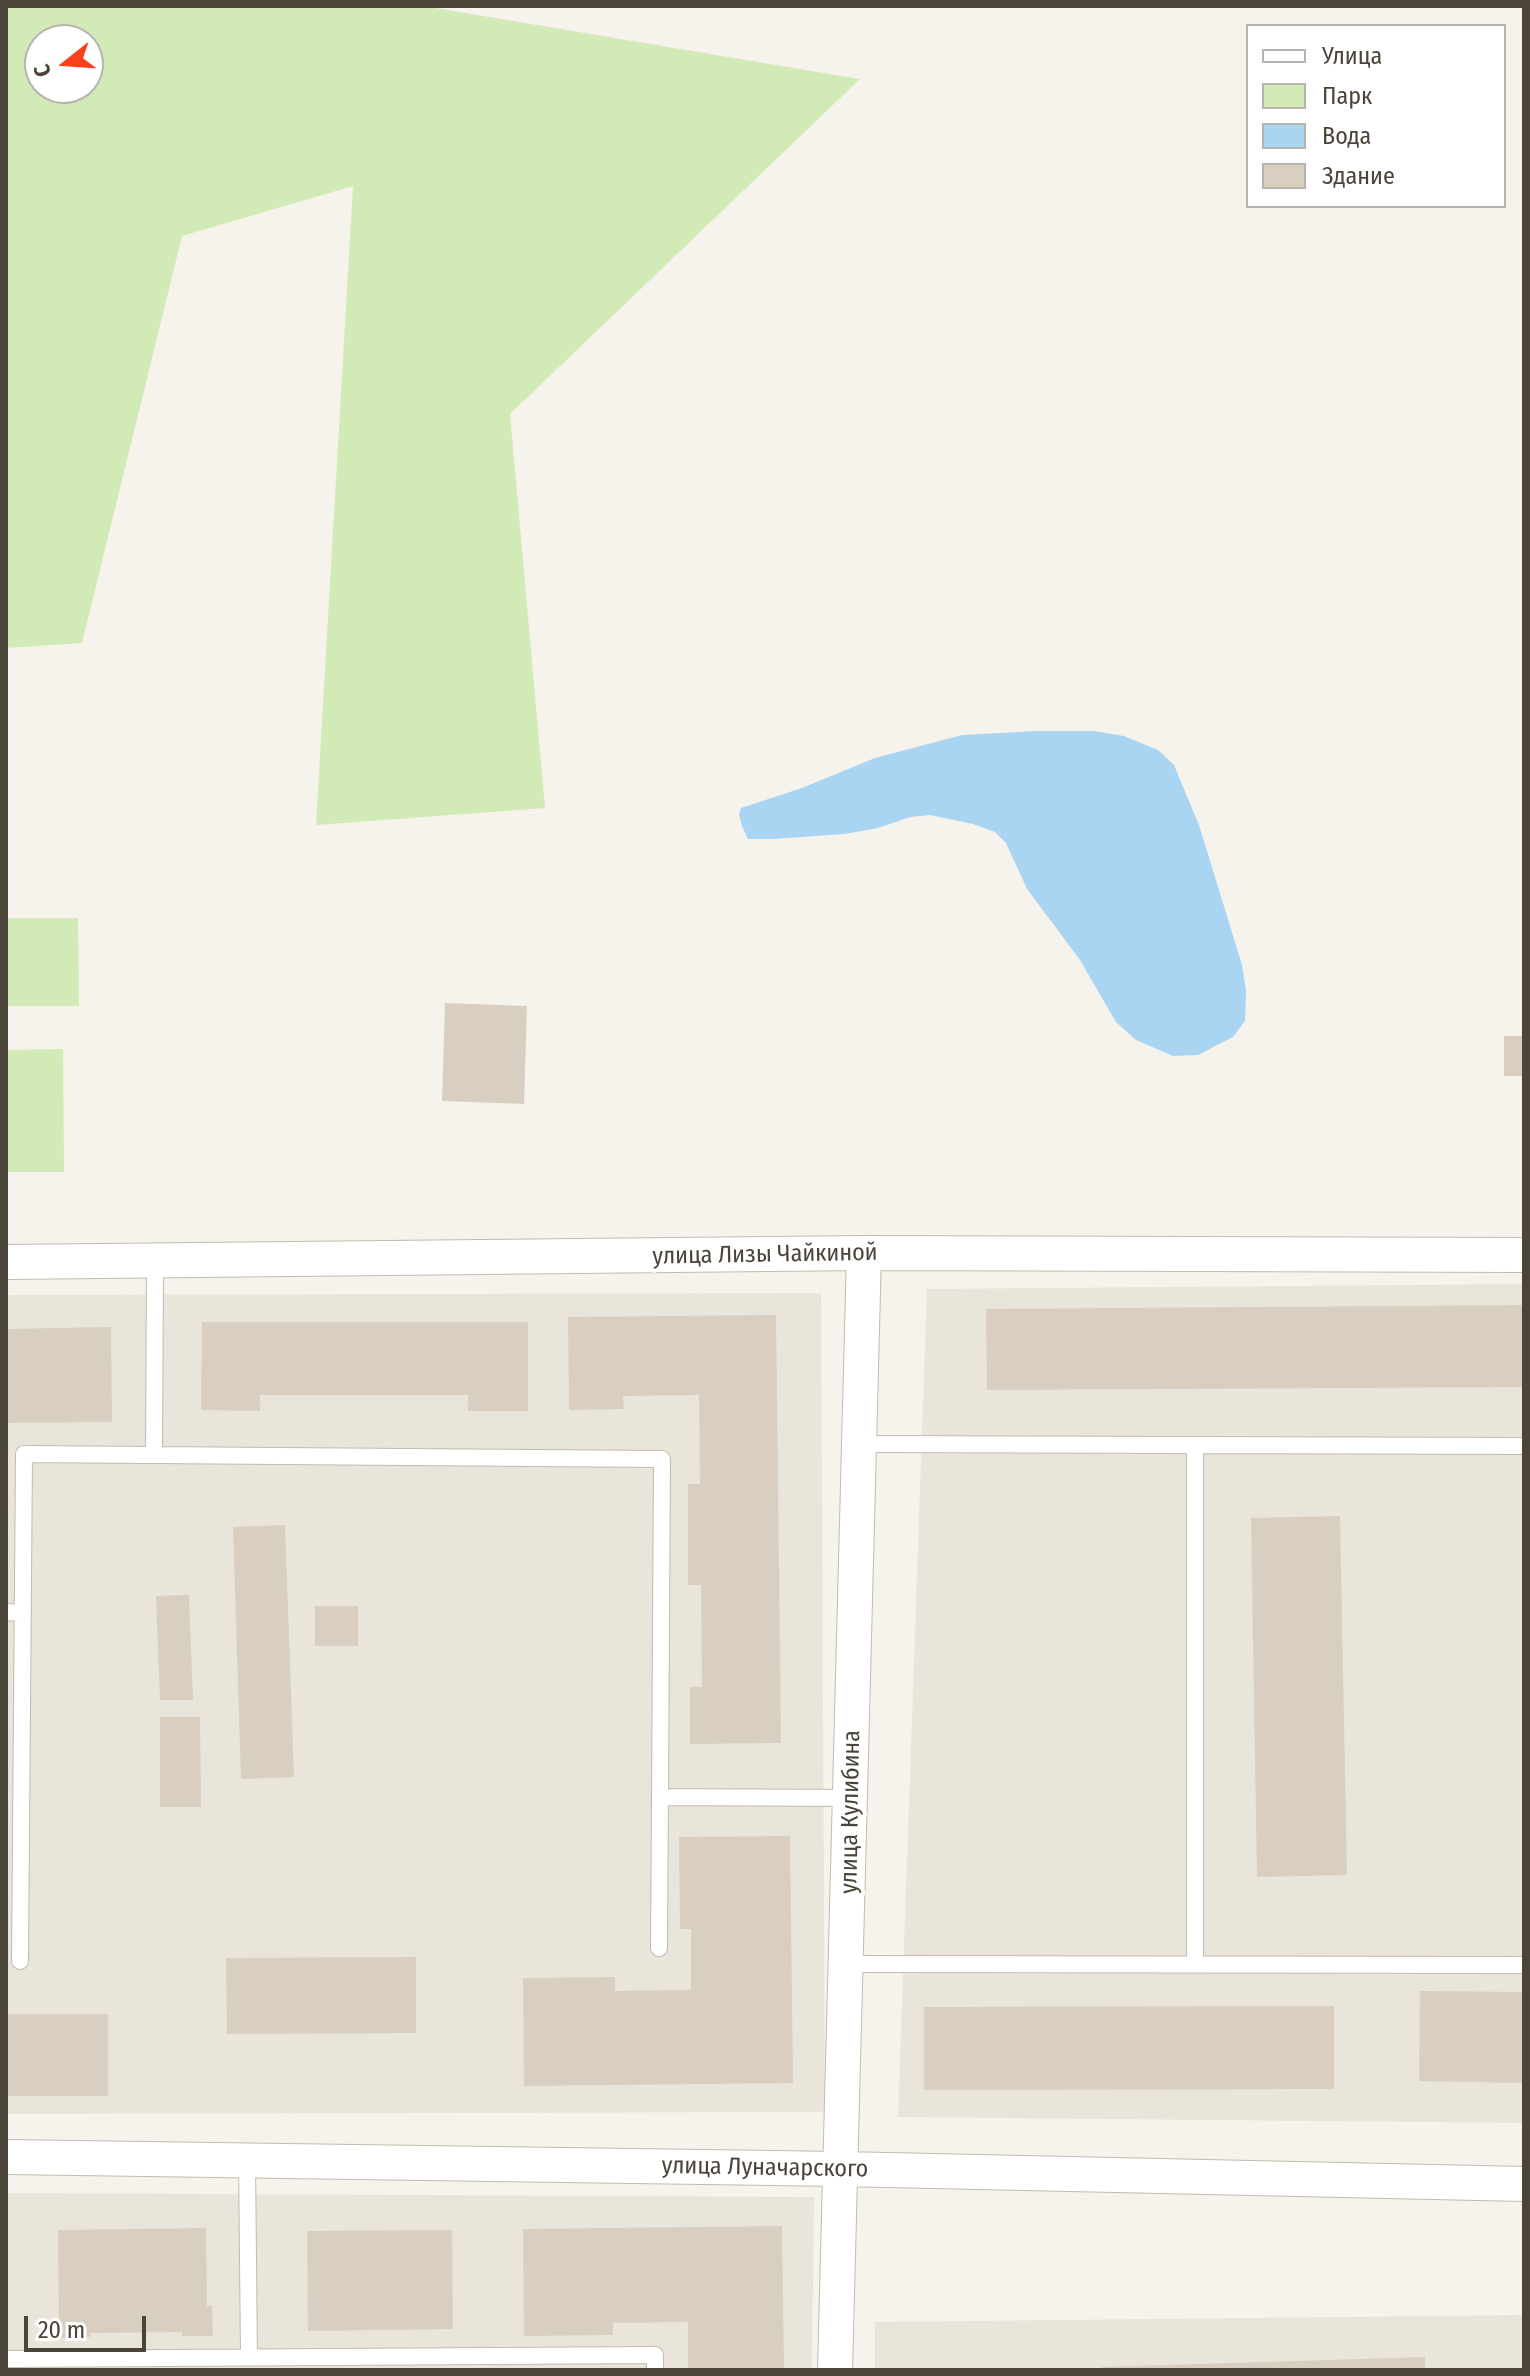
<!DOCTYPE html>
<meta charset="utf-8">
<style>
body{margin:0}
#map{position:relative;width:1530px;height:2376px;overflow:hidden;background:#f6f3ec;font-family:"Fira Sans Condensed",sans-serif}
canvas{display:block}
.frame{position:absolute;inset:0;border:8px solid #4b4439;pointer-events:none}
.legend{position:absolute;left:1246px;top:24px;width:260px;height:184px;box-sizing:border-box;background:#fff;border:2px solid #b7b4b0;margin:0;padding:10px 14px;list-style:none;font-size:24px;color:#4b4439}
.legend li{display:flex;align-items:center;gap:16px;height:40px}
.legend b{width:40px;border:2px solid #b7b4b0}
.north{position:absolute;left:24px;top:24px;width:80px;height:80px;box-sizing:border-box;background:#fff;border:2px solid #b7b4b0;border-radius:50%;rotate:253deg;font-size:22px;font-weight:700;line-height:32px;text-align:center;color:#4b4439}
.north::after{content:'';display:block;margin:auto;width:28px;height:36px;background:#fc3f1d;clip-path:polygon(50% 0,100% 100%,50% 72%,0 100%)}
.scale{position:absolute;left:24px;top:2316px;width:122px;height:36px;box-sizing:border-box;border:4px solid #4b4439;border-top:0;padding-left:10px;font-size:24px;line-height:28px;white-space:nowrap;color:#4b4439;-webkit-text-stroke:6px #fff;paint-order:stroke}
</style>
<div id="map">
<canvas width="1530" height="2376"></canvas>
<div class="frame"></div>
<ul class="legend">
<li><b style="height:10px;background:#fff"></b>Улица</li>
<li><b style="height:22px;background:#d2eab5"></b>Парк</li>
<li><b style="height:22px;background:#a9d4f2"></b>Вода</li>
<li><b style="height:22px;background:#d8cfc1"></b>Здание</li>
</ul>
<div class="north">С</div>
<div class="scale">20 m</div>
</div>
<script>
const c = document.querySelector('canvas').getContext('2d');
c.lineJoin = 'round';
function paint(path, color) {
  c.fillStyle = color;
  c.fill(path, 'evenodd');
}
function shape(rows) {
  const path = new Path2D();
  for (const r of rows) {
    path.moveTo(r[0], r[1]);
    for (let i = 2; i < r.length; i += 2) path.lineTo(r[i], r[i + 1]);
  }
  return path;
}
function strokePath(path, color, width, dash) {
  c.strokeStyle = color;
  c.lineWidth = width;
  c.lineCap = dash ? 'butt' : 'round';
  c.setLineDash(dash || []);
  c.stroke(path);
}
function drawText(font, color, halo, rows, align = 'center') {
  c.font = font + ' "Fira Sans Condensed",sans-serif';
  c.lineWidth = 8;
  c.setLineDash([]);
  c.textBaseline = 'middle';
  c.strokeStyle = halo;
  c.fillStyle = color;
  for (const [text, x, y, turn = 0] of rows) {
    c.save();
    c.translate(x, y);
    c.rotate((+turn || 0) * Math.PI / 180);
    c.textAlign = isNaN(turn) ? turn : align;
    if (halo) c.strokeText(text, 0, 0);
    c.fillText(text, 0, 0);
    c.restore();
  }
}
paint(shape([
 [1524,1284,1524,2123,898,2117,927,1289],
 [821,1293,825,2112,6,2114,6,1295],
 [6,2193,814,2197,812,2370,6,2370],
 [1524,2315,1524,2370,875,2370,875,2322]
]), '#eae5da');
paint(shape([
 [6,6,423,6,860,79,510,414,545,808,316,825,353,186,182,236,82,643,6,648],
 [40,40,88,40,88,88,40,88],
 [6,918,78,918,79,1006,6,1006],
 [63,1049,64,1172,6,1172,6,1050]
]), '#d2eab5');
paint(shape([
 [1038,731,1094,731,1124,736,1158,750,1174,765,1199,825,1242,965,1246,991,1245,1021,1233,1037,1198,1055,1173,1056,1136,1040,1116,1022,1080,960,1027,889,1006,843,995,832,973,824,930,815,910,817,878,828,844,834,773,839,748,839,742,826,739,814,741,808,802,788,875,758,962,735]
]), '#a9d4f2');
paint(shape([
 [445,1003,527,1006,524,1104,442,1101],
 [1504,1036,1524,1036,1524,1076,1504,1076],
 [1524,1305,1524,1387,987,1390,986,1309],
 [776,1315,781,1743,690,1744,690,1687,702,1687,701,1585,688,1585,688,1484,700,1484,699,1395,623,1396,624,1409,569,1410,568,1317],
 [202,1322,528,1322,528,1411,468,1411,468,1395,260,1395,260,1411,201,1410],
 [111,1327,112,1422,6,1423,6,1329],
 [1340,1516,1347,1875,1257,1877,1251,1518],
 [285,1525,294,1777,241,1779,233,1527],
 [189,1595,193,1700,160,1700,156,1596],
 [315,1606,358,1606,358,1646,315,1646],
 [160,1717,200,1717,201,1807,160,1807],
 [790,1836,793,2083,524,2086,523,1978,615,1977,615,1991,691,1990,691,1929,680,1929,679,1837],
 [416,1957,416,2033,227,2034,226,1958],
 [1420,1991,1524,1992,1524,2083,1419,2081],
 [1334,2006,1334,2089,924,2090,924,2007],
 [6,2014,108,2014,108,2096,6,2096],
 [782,2226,784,2370,688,2370,688,2322,613,2323,613,2335,524,2336,523,2229],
 [206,2228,207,2306,212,2306,213,2336,182,2336,182,2332,90,2333,90,2337,59,2338,58,2230],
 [452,2230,453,2329,308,2331,307,2231],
 [1425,2357,1425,2370,1102,2370,1102,2367]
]), '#d8cfc1');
const service = shape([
 [859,1444,1524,1446],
 [154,1455,155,1261],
 [6,1612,23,1613],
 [659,1948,660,1797],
 [20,1961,24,1454,662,1459,660,1797,851,1798],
 [847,1964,1524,1965],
 [1195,1964,1195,1445],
 [247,2160,249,2357],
 [6,2359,655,2355,655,2370]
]);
const minor = shape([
 [6,1262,864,1253,1524,1255],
 [6,2157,842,2169,1524,2184],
 [835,2370,864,1253]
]);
strokePath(service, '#c2bbae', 18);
strokePath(minor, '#c2bbae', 36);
strokePath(service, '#fff', 16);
strokePath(minor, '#fff', 34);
drawText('24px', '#4b4439', '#fff', [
 ["улица Лизы Чайкиной",765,1255,-1],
 ["улица Кулибина",851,1812,-89],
 ["улица Луначарского",765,2168,1]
]);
</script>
